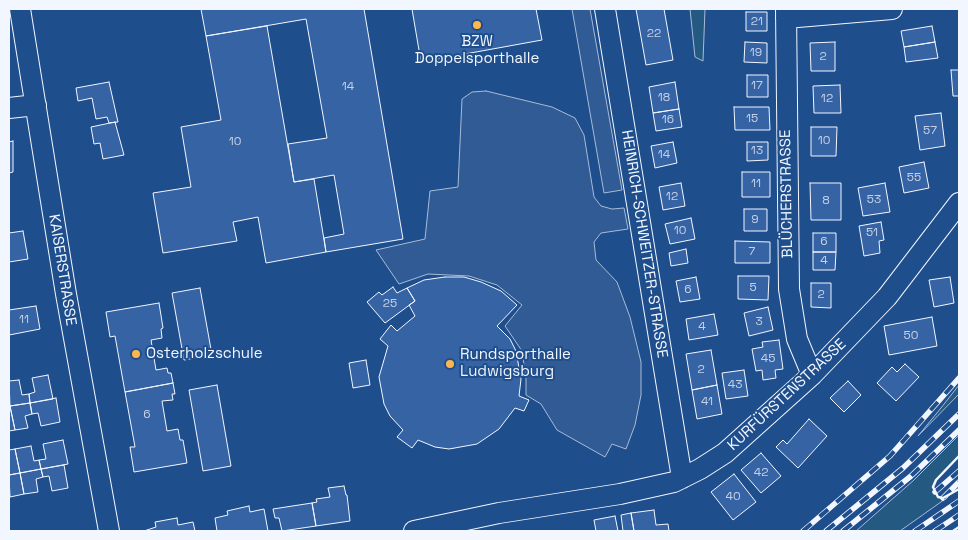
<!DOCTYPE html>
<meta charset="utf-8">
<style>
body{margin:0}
#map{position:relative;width:968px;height:540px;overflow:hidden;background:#1f4e8c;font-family:"Space Grotesk",sans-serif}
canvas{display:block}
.frame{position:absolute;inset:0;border:10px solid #f2f6ff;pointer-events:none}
</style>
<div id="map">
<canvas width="968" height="540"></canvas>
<div class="frame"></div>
</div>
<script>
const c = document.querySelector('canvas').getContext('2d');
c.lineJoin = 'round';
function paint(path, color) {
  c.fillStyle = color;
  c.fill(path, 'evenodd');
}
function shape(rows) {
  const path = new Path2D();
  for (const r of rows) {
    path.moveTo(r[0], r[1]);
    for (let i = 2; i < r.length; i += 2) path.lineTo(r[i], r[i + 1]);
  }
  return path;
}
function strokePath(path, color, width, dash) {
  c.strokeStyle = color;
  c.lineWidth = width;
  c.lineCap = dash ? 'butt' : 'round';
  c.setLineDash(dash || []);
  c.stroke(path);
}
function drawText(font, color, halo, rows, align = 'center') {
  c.font = font + ' "Space Grotesk",sans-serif';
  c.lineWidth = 4;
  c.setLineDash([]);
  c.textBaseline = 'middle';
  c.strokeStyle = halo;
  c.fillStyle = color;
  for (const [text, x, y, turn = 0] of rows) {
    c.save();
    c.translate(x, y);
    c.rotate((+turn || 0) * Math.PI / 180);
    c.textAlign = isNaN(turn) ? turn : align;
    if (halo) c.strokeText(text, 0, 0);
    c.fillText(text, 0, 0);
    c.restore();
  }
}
const green = shape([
 [690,9,705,9,703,61,695,57,690,9],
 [959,385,959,394,918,436,941,408,959,385],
 [959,435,959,456,936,480,933,487,938,497,948,497,900,531,856,531,914,480,959,435]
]);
paint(green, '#245a82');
strokePath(green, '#a8bbd7', 1);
const parking = shape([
 [572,9,590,9,622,190,604,193,572,9],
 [486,91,552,107,575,118,584,135,594,197,601,206,612,209,624,208,628,229,601,233,594,242,596,260,617,282,630,317,641,362,641,395,635,425,626,449,612,444,605,457,557,430,541,404,526,395,526,379,522,351,505,326,522,305,497,285,469,276,428,274,399,284,376,250,425,239,430,191,458,187,462,99,472,92,486,91]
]);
paint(parking, '#305b95');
strokePath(parking, '#a8bbd7', 1);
const building = shape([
 [201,9,364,9,403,239,326,252,324,238,344,234,334,175,294,182,288,144,327,138,306,19,206,36,201,9],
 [412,9,536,9,542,40,421,62,412,9],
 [636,9,664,9,673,60,646,65,636,9],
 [746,12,767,12,767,31,746,31,746,12],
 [267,26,294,182,314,179,326,252,266,263,258,217,233,222,237,241,163,253,153,193,191,187,181,127,221,120,206,36,267,26],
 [932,26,935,42,904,47,901,31,932,26],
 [745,42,767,43,767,63,744,62,745,42],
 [835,42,835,71,811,71,810,43,835,42],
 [935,42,938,58,906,62,904,47,935,42],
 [951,70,959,70,959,96,953,96,951,70],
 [747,75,768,75,768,97,747,97,747,75],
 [109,82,118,122,109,123,107,117,96,119,92,98,78,101,76,88,109,82],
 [675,82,679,109,653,113,649,87,675,82],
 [840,85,841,113,814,113,813,86,840,85],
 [734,107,769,107,770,130,735,130,734,107],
 [679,109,682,127,656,131,653,113,679,109],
 [941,113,945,146,920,150,915,116,941,113],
 [115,122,124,155,103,159,100,143,94,144,91,127,115,122],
 [811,127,837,127,836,156,811,156,811,127],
 [13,141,13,172,9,173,9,142,13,141],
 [673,142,677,163,655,168,651,146,673,142],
 [747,142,768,142,768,160,747,161,747,142],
 [924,162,929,188,904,193,899,167,924,162],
 [742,172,770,172,770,197,742,197,742,172],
 [681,183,685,206,663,210,659,187,681,183],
 [810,183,841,183,841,220,811,220,810,183],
 [885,183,890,212,863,216,858,188,885,183],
 [744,209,767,209,767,231,744,231,744,209],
 [691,218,695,239,670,244,665,224,691,218],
 [881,222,884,240,879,241,880,253,864,256,859,226,881,222],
 [23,231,28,259,9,262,9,233,23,231],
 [813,233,836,233,836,252,813,252,813,233],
 [735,241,770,242,770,263,735,263,735,241],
 [686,249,688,263,671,266,669,253,686,249],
 [813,252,836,252,835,270,813,270,813,252],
 [738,276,769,276,768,300,738,299,738,276],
 [445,277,464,277,481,282,501,291,517,305,497,326,510,339,516,351,521,379,519,396,529,400,524,411,515,408,499,429,477,444,449,449,435,447,418,440,412,448,397,437,403,430,390,416,384,404,379,377,388,346,380,339,391,325,397,331,415,316,409,305,415,301,407,288,424,280,445,277],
 [696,277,700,299,680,302,676,281,696,277],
 [950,277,954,303,934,307,929,280,950,277],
 [811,283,831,283,831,308,811,307,811,283],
 [393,287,397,293,407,288,415,301,385,323,367,302,379,292,382,295,393,287],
 [200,288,212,355,184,360,172,293,200,288],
 [159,303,163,328,161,329,162,338,151,340,156,370,167,368,168,373,171,373,173,383,125,392,115,336,110,337,106,312,159,303],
 [36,306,40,329,9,335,9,310,36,306],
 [768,307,773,330,749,336,744,313,768,307],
 [714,314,718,335,689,340,686,319,714,314],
 [932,317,937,346,889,355,884,326,932,317],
 [779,340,783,369,775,370,776,378,763,380,762,370,756,371,752,349,763,347,762,342,779,340],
 [711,350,717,385,692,390,686,354,711,350],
 [366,360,370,385,353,388,349,363,366,360],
 [905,364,919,377,896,401,877,383,892,367,897,372,905,364],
 [744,370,748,396,726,399,722,373,744,370],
 [48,375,53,399,30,403,29,394,35,392,32,378,48,375],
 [19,380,22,395,29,394,30,403,10,406,9,381,19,380],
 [848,381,861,395,844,412,830,398,848,381],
 [173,383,175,394,172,394,173,400,162,401,167,431,178,429,180,440,183,440,187,463,134,472,130,447,135,447,125,392,173,383],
 [217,385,231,466,203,471,189,390,217,385],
 [717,385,722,414,697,419,692,390,717,385],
 [56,398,60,422,41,426,38,413,32,414,30,403,56,398],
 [30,403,32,414,25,416,28,428,15,430,10,406,30,403],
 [10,406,15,430,9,431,9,407,10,406],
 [809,419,827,436,798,468,776,447,783,440,787,444,809,419],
 [63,440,68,464,41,469,39,460,46,459,43,444,63,440],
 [31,446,34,461,39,460,41,469,20,473,15,449,31,446],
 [15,449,20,473,9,475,9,450,15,449],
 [761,453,781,476,761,493,741,470,761,453],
 [64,465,68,488,52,491,49,476,43,477,41,469,64,465],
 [41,469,43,477,36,479,38,492,24,494,20,473,41,469],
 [20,473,24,494,10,497,9,475,20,473],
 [734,474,756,502,733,520,711,492,734,474],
 [344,486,346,495,347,495,350,521,316,526,312,503,317,502,316,499,330,497,328,488,344,486],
 [312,503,316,526,282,531,279,518,275,518,273,509,312,503],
 [249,506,250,512,264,509,268,531,217,531,215,518,228,515,227,511,249,506],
 [654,510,656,525,668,524,669,531,634,531,631,513,654,510],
 [631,513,634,531,623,531,621,515,631,513],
 [615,516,618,531,596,531,594,520,615,516],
 [177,518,178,525,193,522,195,531,144,531,156,527,155,522,177,518]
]);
paint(building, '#3563a3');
strokePath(building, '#f2f6ff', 1);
const minor = shape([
 [20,9,66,294,109,531],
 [605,9,682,478],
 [786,9,789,289,797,339,812,375],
 [786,18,892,9],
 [9,108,36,105],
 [414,531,499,513,620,494,674,482,700,469,725,453,812,375,887,297,959,203]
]);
strokePath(minor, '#f2f6ff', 22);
strokePath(minor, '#1f4e8c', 20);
const rail = shape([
 [935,492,959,471],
 [943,498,959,482],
 [803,531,890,456,959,378],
 [826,531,903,468,959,414],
 [843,531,911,476,959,430],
 [915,531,959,501],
 [935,531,959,515]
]);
strokePath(rail, '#f2f6ff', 5.5);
strokePath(rail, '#1f4e8c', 4, [11]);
strokePath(shape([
 [959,456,936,480,933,487,938,497,943,498,959,489],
 [953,531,959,527]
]), '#f2f6ff', 2.5);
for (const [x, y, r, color] of [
 [477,25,5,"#ffb74d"],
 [136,354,5,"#ffb74d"],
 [450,364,5,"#ffb74d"]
]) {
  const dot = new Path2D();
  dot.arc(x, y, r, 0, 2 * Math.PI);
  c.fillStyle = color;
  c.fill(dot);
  strokePath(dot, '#1f4e8c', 2);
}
drawText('12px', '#c3d1e8', null, [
 ["21",757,22],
 ["22",654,34],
 ["19",756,53],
 ["2",823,57],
 ["17",757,86],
 ["14",348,87],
 ["18",664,98],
 ["12",827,99],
 ["15",752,119],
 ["16",668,120],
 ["57",930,131],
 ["10",824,141],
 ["10",235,142],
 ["13",757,151],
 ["14",664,155],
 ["55",914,178],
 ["11",756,184],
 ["12",672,197],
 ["53",874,200],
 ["8",826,201],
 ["9",755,220],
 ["10",680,231],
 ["51",872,233],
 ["6",824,242],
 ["7",752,252],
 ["4",824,261],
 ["5",753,288],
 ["6",688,290],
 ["2",821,295],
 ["25",390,304],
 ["11",24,320],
 ["3",759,322],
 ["4",702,327],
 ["50",911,336],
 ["45",768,359],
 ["2",701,370],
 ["43",735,385],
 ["41",707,402],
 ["6",147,415],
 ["42",761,473],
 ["40",733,497]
]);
drawText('15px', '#f2f6ff', '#1f4e8c', [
 ["BZW",477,42,"center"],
 ["Doppelsporthalle",477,59,"center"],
 ["Osterholzschule",146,354],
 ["Rundsporthalle",460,355],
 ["Ludwigsburg",460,372]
], 'left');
drawText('15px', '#f2f6ff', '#1f4e8c', [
 ["BLÜCHERSTRASSE",787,194,-91],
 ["HEINRICH-SCHWEITZER-STRASSE",644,244,81],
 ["KAISERSTRASSE",62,270,81],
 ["KURFÜRSTENSTRASSE",787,395,-43]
]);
</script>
